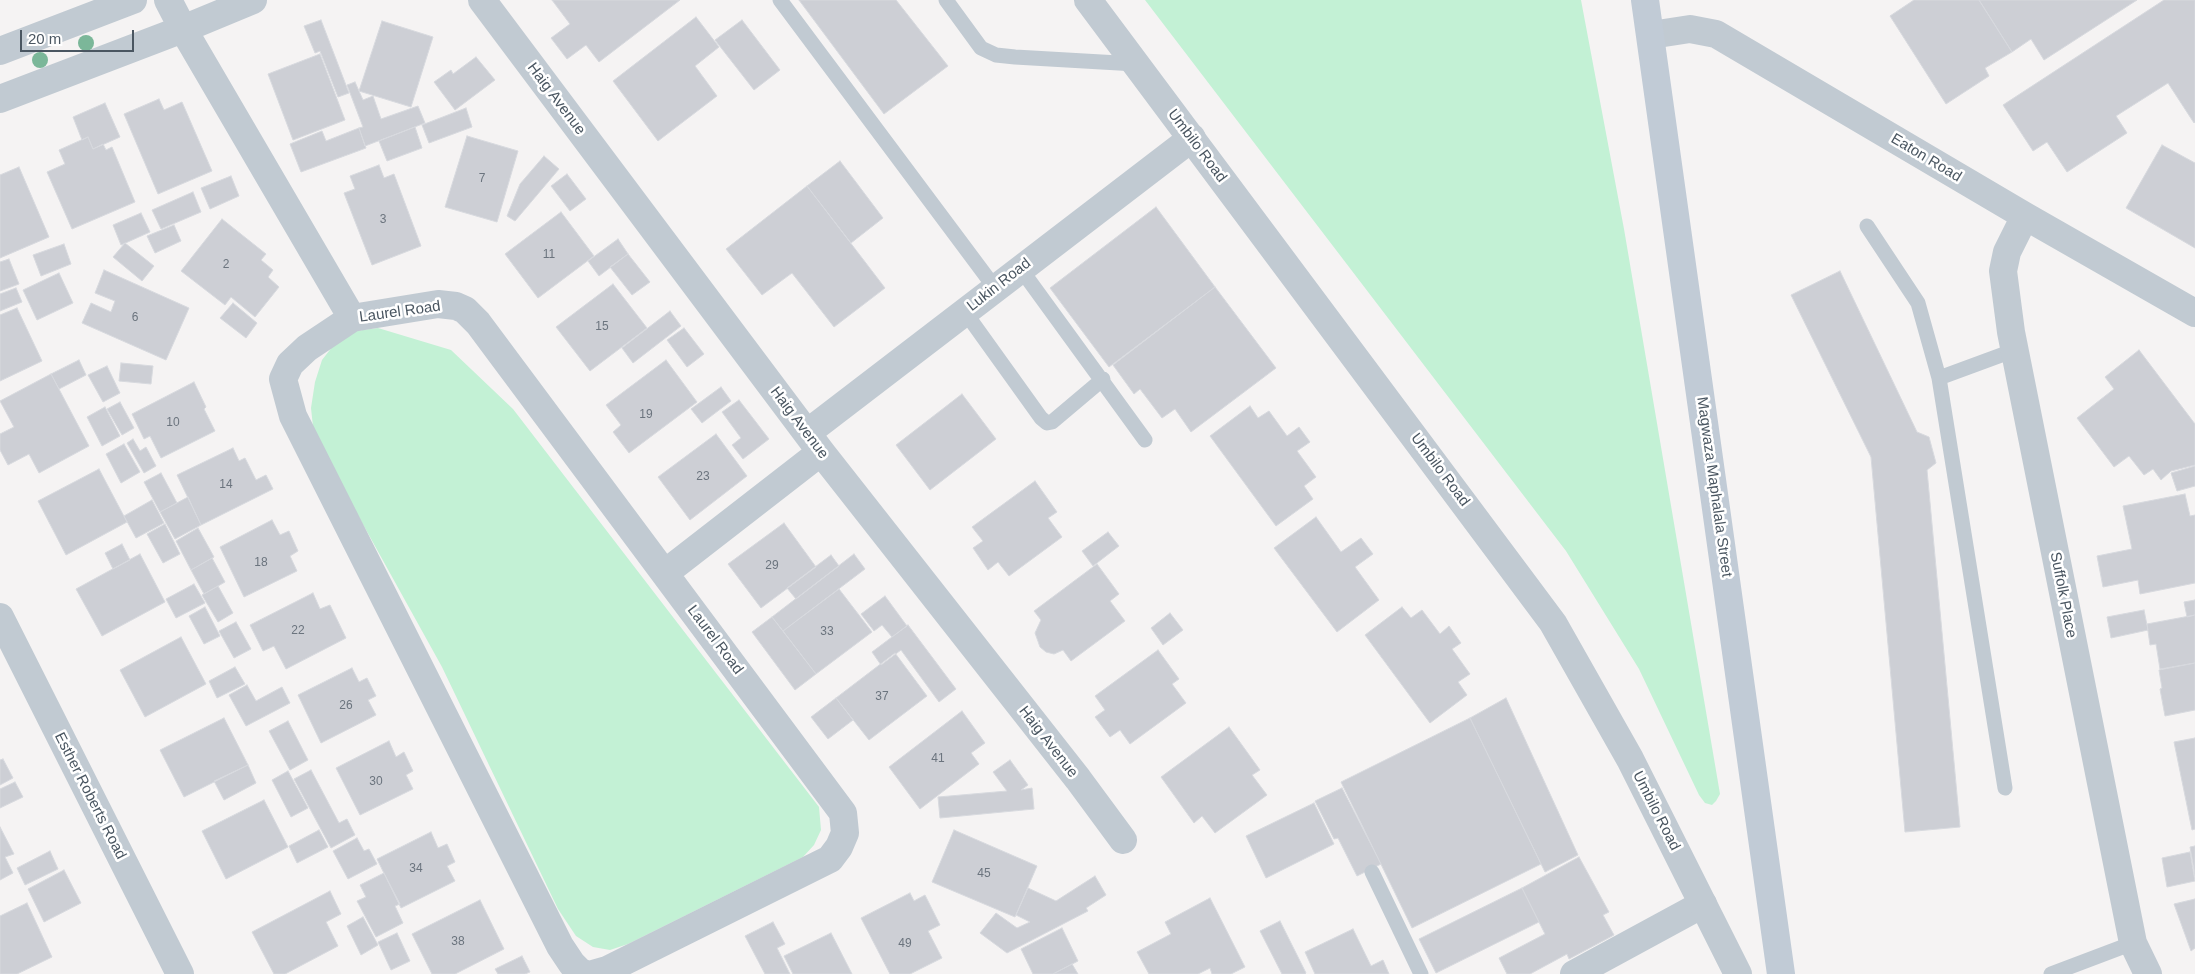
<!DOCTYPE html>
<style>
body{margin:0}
#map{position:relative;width:2195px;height:974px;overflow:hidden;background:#f5f3f3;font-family:Helvetica,sans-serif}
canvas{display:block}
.scale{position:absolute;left:20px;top:30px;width:114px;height:22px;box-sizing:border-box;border:2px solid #4a5661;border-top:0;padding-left:6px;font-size:15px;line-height:18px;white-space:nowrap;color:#4a5661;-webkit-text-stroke:4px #fff;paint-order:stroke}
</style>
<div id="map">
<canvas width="2195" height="974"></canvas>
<div class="scale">20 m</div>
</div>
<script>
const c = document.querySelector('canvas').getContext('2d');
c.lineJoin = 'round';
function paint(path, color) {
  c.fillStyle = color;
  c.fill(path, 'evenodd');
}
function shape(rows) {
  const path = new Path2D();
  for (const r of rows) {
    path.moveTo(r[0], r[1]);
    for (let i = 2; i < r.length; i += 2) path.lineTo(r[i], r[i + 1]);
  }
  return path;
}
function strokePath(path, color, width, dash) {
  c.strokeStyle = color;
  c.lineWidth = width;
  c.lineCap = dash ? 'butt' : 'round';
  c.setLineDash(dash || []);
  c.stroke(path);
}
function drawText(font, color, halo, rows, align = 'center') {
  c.font = font + ' Helvetica,sans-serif';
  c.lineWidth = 5;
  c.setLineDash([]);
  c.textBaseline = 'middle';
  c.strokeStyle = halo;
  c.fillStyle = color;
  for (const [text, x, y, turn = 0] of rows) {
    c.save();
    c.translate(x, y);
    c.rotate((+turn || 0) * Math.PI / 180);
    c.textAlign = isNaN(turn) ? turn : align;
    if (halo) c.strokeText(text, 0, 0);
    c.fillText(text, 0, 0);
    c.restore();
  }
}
paint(shape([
 [1145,0,1581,0,1624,229,1720,794,1716,801,1712,805,1705,803,1699,795,1639,669,1566,551],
 [378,328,451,350,513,409,819,807,821,830,814,845,803,857,628,944,610,950,593,947,576,936,558,909,442,667,314,436,311,408,315,382,322,360,336,342,355,331]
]), '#c3f1d5');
const building = shape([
 [552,0,680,0,599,62,586,45,567,59,551,38,570,24,552,0],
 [799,0,896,0,948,66,884,114,799,0],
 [1914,0,1979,0,2012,52,1985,68,1989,76,1946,104,1890,16,1914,0],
 [1979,0,2137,0,2044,60,2031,39,2012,52,1979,0],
 [2164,0,2195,0,2195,122,2194,123,2168,83,2116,116,2127,133,2067,172,2047,142,2033,151,2003,105,2164,0],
 [696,17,719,47,695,66,717,96,658,141,613,81,696,17],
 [321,20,349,93,338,97,320,51,315,53,304,26,321,20],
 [742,20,780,70,754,90,715,40,742,20],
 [382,21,433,37,411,107,359,91,382,21],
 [320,54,345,120,293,140,268,74,320,54],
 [476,57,495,80,455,110,434,82,451,70,453,74,476,57],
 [355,82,363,100,373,96,381,119,418,106,425,123,365,146,359,128,363,127,347,85,355,82],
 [159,99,164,110,182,102,212,171,158,194,124,114,159,99],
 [105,103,120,137,93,149,88,137,82,140,73,117,105,103],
 [466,108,472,127,429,143,422,125,466,108],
 [415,127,422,148,387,161,379,141,415,127],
 [359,128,366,148,301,172,290,144,322,131,326,141,359,128],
 [467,136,518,151,497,222,445,207,467,136],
 [88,137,93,149,103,144,106,150,112,147,135,202,72,229,47,172,65,164,59,150,88,137],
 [2162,145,2195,163,2195,248,2126,208,2162,145],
 [544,156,559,169,515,221,507,216,520,184,544,156],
 [840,161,883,218,851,243,807,186,840,161],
 [379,165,384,178,394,174,421,246,372,265,344,193,355,189,350,176,379,165],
 [19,167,49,237,0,258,0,175,19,167],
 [567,174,586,199,570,211,551,186,567,174],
 [231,176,239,196,210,209,201,188,231,176],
 [807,186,885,288,834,327,792,273,762,295,726,249,807,186],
 [193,192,201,212,161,229,152,210,193,192],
 [1156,207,1215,287,1109,367,1050,288,1156,207],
 [561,212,594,256,538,298,505,254,561,212],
 [141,213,150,232,121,245,113,225,141,213],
 [222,219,266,254,261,260,273,270,268,277,279,287,255,317,231,297,225,305,181,271,222,219],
 [174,225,181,241,155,253,147,236,174,225],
 [618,239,628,254,599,276,588,261,618,239],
 [125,243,154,266,142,281,113,257,125,243],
 [64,244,71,264,41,276,33,255,64,244],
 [628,254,650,282,632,295,610,267,628,254],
 [9,259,19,284,0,291,0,262,9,259],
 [104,270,189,308,166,360,82,323,91,303,111,312,115,301,95,293,104,270],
 [1840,271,1917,432,1929,437,1936,463,1927,470,1960,827,1905,832,1871,457,1791,295,1840,271],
 [59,273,73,303,37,320,23,290,59,273],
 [613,284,647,328,590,371,556,327,613,284],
 [1215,287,1276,368,1191,432,1175,409,1162,418,1140,389,1134,394,1113,365,1215,287],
 [16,288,22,302,0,311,0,294,16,288],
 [233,303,257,323,246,338,220,318,233,303],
 [17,308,42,361,0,381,0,315,17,308],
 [670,311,681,326,633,363,622,348,670,311],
 [684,328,704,354,687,367,667,340,684,328],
 [2139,350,2195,424,2195,465,2171,471,2161,480,2153,469,2144,475,2129,456,2114,467,2077,418,2114,389,2105,377,2139,350],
 [79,360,86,375,59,389,51,374,79,360],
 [666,360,697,402,629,453,613,432,621,425,606,405,666,360],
 [121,363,153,366,151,384,119,381,121,363],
 [107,366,120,393,103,402,88,375,107,366],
 [51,374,89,446,39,473,29,454,8,465,0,450,0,434,14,427,0,401,51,374],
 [194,382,206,407,204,409,215,431,161,458,150,436,144,439,132,414,194,382],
 [721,387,731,401,702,423,691,409,721,387],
 [962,394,996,439,930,490,896,445,962,394],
 [739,400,769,439,743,459,732,445,741,438,722,412,739,400],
 [120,402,134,428,122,435,107,409,120,402],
 [1250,406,1258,418,1269,411,1287,436,1299,427,1310,442,1297,451,1316,477,1304,486,1313,499,1276,526,1210,436,1250,406],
 [105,407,120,436,102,446,87,417,105,407],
 [716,434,747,476,690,520,658,477,716,434],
 [133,439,140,451,146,447,156,466,144,473,127,443,133,439],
 [124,444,140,472,121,483,106,454,124,444],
 [233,448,239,461,245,458,256,480,266,475,273,489,201,525,177,475,233,448],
 [2195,466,2195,486,2177,491,2171,473,2195,466],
 [99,469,127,522,66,555,38,501,99,469],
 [161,473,177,503,160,512,144,482,161,473],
 [1035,481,1057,512,1048,518,1062,537,1009,576,998,562,988,570,973,548,983,541,972,527,1035,481],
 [2185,494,2190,516,2195,515,2195,583,2140,594,2138,580,2103,587,2097,556,2132,549,2123,506,2185,494],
 [188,497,201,525,175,539,160,512,188,497],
 [152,500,164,523,136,538,124,516,152,500],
 [1316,517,1341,552,1361,538,1373,554,1355,567,1379,600,1337,632,1274,548,1316,517],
 [272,520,280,535,289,531,298,551,290,556,297,571,244,597,220,547,272,520],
 [784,523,816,567,761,608,728,564,784,523],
 [165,524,180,554,163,563,147,534,165,524],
 [198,528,214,557,191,570,176,541,198,528],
 [1108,532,1119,546,1093,566,1082,551,1108,532],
 [122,544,130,560,113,569,105,553,122,544],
 [140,554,165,602,102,636,76,589,140,554],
 [854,554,865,569,783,631,772,617,854,554],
 [831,555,839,566,796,599,787,588,831,555],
 [212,558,225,582,204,594,191,570,212,558],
 [1097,564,1119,594,1110,601,1125,621,1071,661,1063,650,1054,654,1046,652,1040,647,1035,633,1041,620,1034,611,1097,564],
 [194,584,205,603,176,618,166,599,194,584],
 [218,586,233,613,218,622,202,595,218,586],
 [839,589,872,632,816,674,783,631,839,589],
 [313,593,320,609,330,605,346,638,286,669,274,646,263,651,250,625,313,593],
 [885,596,907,626,892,637,882,625,874,631,861,614,885,596],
 [2195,600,2195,615,2187,617,2184,602,2195,600],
 [205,607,220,636,204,644,189,616,205,607],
 [1402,607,1411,618,1422,610,1440,634,1449,626,1461,643,1452,649,1470,674,1458,682,1467,695,1430,723,1365,635,1402,607],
 [2144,610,2148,630,2111,638,2107,617,2144,610],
 [1170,613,1183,630,1163,645,1151,628,1170,613],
 [2195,615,2195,663,2160,669,2156,644,2150,645,2147,624,2195,615],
 [772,617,816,674,795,690,752,632,772,617],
 [236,622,251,649,234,658,219,631,236,622],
 [908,625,956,689,939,702,901,650,881,665,872,652,908,625],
 [181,637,206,684,145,717,120,670,181,637],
 [1158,650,1179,679,1172,684,1186,703,1130,744,1120,730,1110,737,1095,717,1105,710,1095,696,1158,650],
 [895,653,927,696,869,740,836,698,895,653],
 [2195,663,2195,710,2165,716,2160,689,2162,688,2159,670,2195,663],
 [235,667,245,684,217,698,209,681,235,667],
 [352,668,359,682,367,678,376,696,368,700,376,715,321,743,298,695,352,668],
 [247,685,256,701,282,687,290,703,246,726,229,695,247,685],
 [836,698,853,720,828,739,811,717,836,698],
 [1506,698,1578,855,1545,872,1470,718,1506,698],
 [962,711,985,743,971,753,979,764,920,809,889,767,962,711],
 [224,718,248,765,184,797,160,750,224,718],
 [1470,718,1541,864,1412,928,1341,782,1470,718],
 [288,721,308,760,290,770,269,731,288,721],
 [1229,727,1260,770,1252,775,1267,795,1215,833,1202,816,1194,823,1161,777,1229,727],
 [2195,738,2195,829,2192,830,2174,742,2195,738],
 [389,741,396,757,404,752,413,771,406,775,413,789,360,815,336,768,389,741],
 [3,759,13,778,0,785,0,760,3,759],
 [1010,760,1028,785,1021,790,1032,788,1034,809,940,818,938,797,1007,791,993,772,1010,760],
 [248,765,256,783,224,800,214,781,248,765],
 [311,770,339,823,347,819,355,835,331,848,294,779,311,770],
 [288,771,308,808,291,817,272,780,288,771],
 [15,782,23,797,0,808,0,789,15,782],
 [1342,788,1381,864,1357,876,1338,838,1334,839,1315,801,1342,788],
 [264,800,288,847,226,879,202,831,264,800],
 [1314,803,1334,844,1266,878,1246,836,1314,803],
 [0,827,14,854,5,857,13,873,0,880,0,827],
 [319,830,328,847,297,863,289,846,319,830],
 [954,830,1037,866,1015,917,932,882,954,830],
 [431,832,438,848,447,844,455,862,447,866,455,881,401,908,377,859,431,832],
 [357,838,364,851,369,849,377,864,348,879,333,851,357,838],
 [2195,846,2195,876,2190,847,2195,846],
 [50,851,58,869,25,885,17,868,50,851],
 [2190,852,2195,881,2167,887,2162,858,2190,852],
 [1579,857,1609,912,1603,915,1614,935,1569,959,1567,954,1530,974,1507,974,1499,958,1545,934,1522,888,1579,857],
 [64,870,81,903,44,922,28,889,64,870],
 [384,873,400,904,395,906,403,923,376,937,357,901,366,897,360,885,384,873],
 [1095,876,1106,895,1086,908,1088,911,1007,953,980,933,996,913,1017,928,1030,922,1016,915,1028,888,1056,901,1095,876],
 [1522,888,1539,922,1436,973,1419,939,1522,888],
 [330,891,341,914,326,922,338,946,285,974,274,974,252,932,330,891],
 [910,893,914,901,925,895,940,925,928,931,942,958,910,974,890,974,861,918,910,893],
 [1210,898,1245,967,1231,974,1212,974,1210,968,1198,974,1149,974,1137,952,1171,934,1165,922,1210,898],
 [2195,899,2195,948,2191,951,2174,904,2195,899],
 [480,900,504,949,455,974,432,974,412,934,480,900],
 [27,903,52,957,17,974,0,974,0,916,27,903],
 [363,917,378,945,361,955,347,926,363,917],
 [1280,921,1306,973,1305,974,1282,974,1260,931,1280,921],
 [773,922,785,944,777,948,790,974,765,974,745,936,773,922],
 [1062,928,1078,961,1053,974,1033,974,1021,949,1062,928],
 [1353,929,1371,966,1383,960,1389,974,1315,974,1305,952,1353,929],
 [397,933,410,961,391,970,378,942,397,933],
 [831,933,852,974,793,974,784,956,831,933],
 [522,956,530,972,525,974,498,974,495,969,522,956],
 [1072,964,1078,974,1053,974,1072,964]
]);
paint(building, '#cdcfd5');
strokePath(building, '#d7d9de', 1);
strokePath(shape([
 [780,0,995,288],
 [946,0,981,48,996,55,1015,57,1136,64],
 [1867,226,1918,303,1939,378,2005,788],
 [1020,268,1145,440],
 [965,312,1041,418,1047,423,1052,422,1103,379],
 [1939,378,2015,350],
 [1372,872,1421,974],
 [2051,974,2133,943]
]), '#c1cad2', 15);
strokePath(shape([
 [168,0,183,29,352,318],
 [482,0,821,452,1078,779,1123,840],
 [1651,35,1690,29,1716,34,2025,216,2195,313],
 [0,51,133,0],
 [0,99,183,29,253,0],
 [2025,216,2007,252,2003,271,2011,332,2133,943,2148,974],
 [807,433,1192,138],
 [665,573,821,452],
 [0,617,180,974],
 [586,974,580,972,572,964,560,946,293,416,283,379,290,364,307,348,352,318,438,304,456,306,465,310,478,323,843,813,845,833,839,847,830,859,607,970,593,974],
 [1574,974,1703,904]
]), '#c1cad2', 28);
strokePath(shape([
 [1088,0,1553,623,1630,759,1738,974]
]), '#c1cad2', 28);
strokePath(shape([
 [1645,0,1781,974]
]), '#c1cbd6', 28);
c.fillStyle = '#7bb799';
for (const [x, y] of [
 [86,43],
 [40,60]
]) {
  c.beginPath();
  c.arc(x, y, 8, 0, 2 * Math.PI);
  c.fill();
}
drawText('12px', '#6b747e', null, [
 ["7",482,179],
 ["3",383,220],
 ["11",549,255],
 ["2",226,265],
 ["6",135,318],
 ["15",602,327],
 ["19",646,415],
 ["10",173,423],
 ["23",703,477],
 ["14",226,485],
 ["18",261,563],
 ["29",772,566],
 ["22",298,631],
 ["33",827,632],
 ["37",882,697],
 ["26",346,706],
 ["41",938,759],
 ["30",376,782],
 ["34",416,869],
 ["45",984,874],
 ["38",458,942],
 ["49",905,944]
]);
drawText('15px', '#4a5661', '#fff', [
 ["Haig Avenue",556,99,53],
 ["Umbilo Road",1197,146,53],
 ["Eaton Road",1926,158,31],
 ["Lukin Road",999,285,-38],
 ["Laurel Road",400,312,-8],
 ["Haig Avenue",799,423,53],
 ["Umbilo Road",1440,470,53],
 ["Magwaza Maphalala Street",1714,487,82],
 ["Suffolk Place",2063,595,79],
 ["Laurel Road",715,640,53],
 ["Haig Avenue",1048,742,52],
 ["Esther Roberts Road",90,796,63],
 ["Umbilo Road",1656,811,63]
]);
</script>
